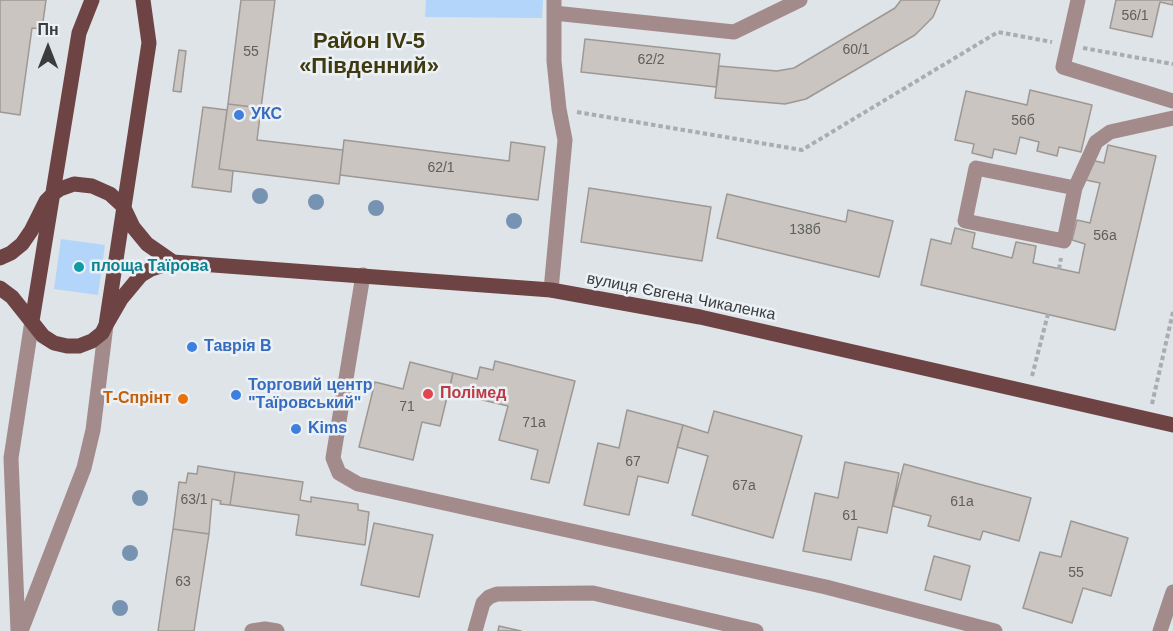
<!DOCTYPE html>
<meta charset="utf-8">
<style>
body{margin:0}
#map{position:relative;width:1173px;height:631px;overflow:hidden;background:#dfe4e9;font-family:Helvetica,sans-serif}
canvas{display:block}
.north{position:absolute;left:18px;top:18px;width:60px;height:60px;-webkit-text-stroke:4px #ecf1f6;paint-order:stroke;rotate:0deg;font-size:16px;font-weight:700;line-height:24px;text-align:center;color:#3a3c3e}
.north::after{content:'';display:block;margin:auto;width:21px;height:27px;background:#3a3c3e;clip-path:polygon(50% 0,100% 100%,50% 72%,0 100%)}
</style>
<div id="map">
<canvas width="1173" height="631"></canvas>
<div class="north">Пн</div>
</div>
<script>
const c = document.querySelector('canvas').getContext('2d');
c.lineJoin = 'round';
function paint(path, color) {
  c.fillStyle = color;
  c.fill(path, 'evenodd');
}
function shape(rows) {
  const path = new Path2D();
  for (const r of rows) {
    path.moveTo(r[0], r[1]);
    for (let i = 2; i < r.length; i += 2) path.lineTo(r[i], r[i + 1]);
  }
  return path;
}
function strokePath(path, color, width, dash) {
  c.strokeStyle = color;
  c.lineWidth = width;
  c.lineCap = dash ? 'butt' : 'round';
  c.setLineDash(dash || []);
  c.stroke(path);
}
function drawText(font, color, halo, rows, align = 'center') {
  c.font = font + ' Helvetica,sans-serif';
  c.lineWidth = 5;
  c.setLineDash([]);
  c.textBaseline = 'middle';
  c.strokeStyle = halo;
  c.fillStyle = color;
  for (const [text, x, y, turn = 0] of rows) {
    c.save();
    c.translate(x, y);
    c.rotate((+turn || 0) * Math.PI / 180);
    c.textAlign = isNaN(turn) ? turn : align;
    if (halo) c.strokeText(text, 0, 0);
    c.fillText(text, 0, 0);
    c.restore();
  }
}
paint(shape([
 [426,0,543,0,542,18,425,17],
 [61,239,105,245,98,295,54,289]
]), '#b3d5f9');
const building = shape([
 [0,0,46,0,42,29,32,28,20,115,0,112,0,0],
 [241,0,275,0,261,108,228,104,241,0],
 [901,0,940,0,933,17,915,35,806,99,785,104,715,98,719,66,777,71,794,68,895,8,901,0],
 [1116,0,1173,0,1173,5,1160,2,1152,37,1110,28,1116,0],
 [585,39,720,54,716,87,581,72,585,39],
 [179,50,186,51,181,92,173,91,179,50],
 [1030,90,1092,105,1081,152,1059,147,1057,156,1037,151,1039,142,1020,137,1016,154,994,149,992,158,972,153,974,144,955,140,966,91,1027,105,1030,90],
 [228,104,261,108,257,140,343,150,339,184,219,169,228,104],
 [203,107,227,110,219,169,233,171,231,192,192,187,203,107],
 [344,140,509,161,511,142,545,147,538,200,340,175,344,140],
 [1108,145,1156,156,1115,330,921,285,931,239,951,244,955,228,975,233,972,248,1012,258,1016,242,1036,246,1033,263,1079,273,1085,244,1072,240,1077,220,1090,223,1100,183,1086,180,1091,160,1104,163,1108,145],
 [589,188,711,207,702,261,581,242,589,188],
 [727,194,846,222,848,210,893,221,879,277,717,238,727,194],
 [495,361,575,381,549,483,531,479,538,450,499,440,508,406,449,392,453,373,477,379,480,367,493,370,495,361],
 [410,362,453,373,440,426,422,422,413,460,359,447,375,382,403,389,410,362],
 [627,410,683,425,668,483,638,476,629,515,584,505,598,443,619,448,627,410],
 [714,411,802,436,773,538,692,515,708,456,677,447,683,425,708,433,714,411],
 [845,462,899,473,887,533,858,527,851,560,803,551,815,493,838,498,845,462],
 [904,464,1031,498,1019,541,983,531,980,540,928,526,931,516,893,506,904,464],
 [198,466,235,472,230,505,220,504,221,501,212,499,209,534,173,529,179,482,186,483,188,473,197,474,198,466],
 [235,472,303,482,300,500,311,502,311,497,358,504,358,510,369,512,365,545,296,535,299,515,230,505,235,472],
 [1071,521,1128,538,1111,596,1083,588,1072,623,1023,608,1040,552,1061,557,1071,521],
 [374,523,433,535,419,597,361,585,374,523],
 [173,529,209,534,194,631,158,631,173,529],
 [934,556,970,566,961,600,925,590,934,556],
 [499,626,521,631,498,631,499,626]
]);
paint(building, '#cac5c0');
strokePath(building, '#9d9893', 1.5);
strokePath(shape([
 [1083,48,1173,64],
 [577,112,802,150,998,32,1052,42],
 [1059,269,1061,258],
 [1032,376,1048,314],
 [1152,404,1173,312]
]), '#a9adb1', 4, [4.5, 3]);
strokePath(shape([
 [1078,0,1063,67,1173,101],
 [554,13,734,32,800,0],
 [1075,188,976,168,965,221,1064,241,1075,188,1096,142,1110,132,1173,118],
 [363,275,333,458,339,473,358,484,826,587,995,631],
 [551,290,565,140,559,109,554,61,554,0],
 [18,631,11,458,32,321],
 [21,631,84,468,93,430,106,325],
 [252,631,265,629,277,631],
 [475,631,483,603,489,597,497,594,593,593,756,631],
 [1160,631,1173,592]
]), '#a48b8b', 15);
strokePath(shape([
 [0,258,11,253,22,244,31,231,46,201,53,194,60,189,74,184,92,186,110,194,123,206,133,227,147,244,173,262],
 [0,288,12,297,43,336,54,343,67,346,79,346,92,341,102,333,106,325,149,43,143,0],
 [32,321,79,33,92,0],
 [106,325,121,299,141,275,151,269,173,262,551,290,700,317,1173,425]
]), '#6d4344', 15);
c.fillStyle = '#7694b1';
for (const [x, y] of [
 [260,196],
 [316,202],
 [376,208],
 [514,221],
 [140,498],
 [130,553],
 [120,608]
]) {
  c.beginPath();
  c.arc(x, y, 8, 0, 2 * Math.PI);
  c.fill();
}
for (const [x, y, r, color] of [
 [239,115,6,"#3f7fe0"],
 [79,267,6,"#0f9aa8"],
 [192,347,6,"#3f7fe0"],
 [428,394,6,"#e0444e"],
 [236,395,6,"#3f7fe0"],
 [183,399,6,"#e8710a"],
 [296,429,6,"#3f7fe0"]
]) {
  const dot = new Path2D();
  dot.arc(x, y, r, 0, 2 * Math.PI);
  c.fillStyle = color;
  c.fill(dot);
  strokePath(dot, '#ecf1f6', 2);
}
drawText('14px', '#5e5e5e', null, [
 ["56/1",1135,16],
 ["60/1",856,50],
 ["55",251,52],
 ["62/2",651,60],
 ["56б",1023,121],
 ["62/1",441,168],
 ["138б",805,230],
 ["56а",1105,236],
 ["71",407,407],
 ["71а",534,423],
 ["67",633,462],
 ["67а",744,486],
 ["63/1",194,500],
 ["61а",962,502],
 ["61",850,516],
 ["55",1076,573],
 ["63",183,582]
]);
drawText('bold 16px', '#366cbe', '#ecf1f6', [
 ["УКС",251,115],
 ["Таврія В",204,347],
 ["Торговий центр",248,386],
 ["\"Таїровський\"",248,404],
 ["Kims",308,429]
], 'left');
drawText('bold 16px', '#0d838f', '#ecf1f6', [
 ["площа Таїрова",91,267]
], 'left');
drawText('16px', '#3a3c3e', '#ecf1f6', [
 ["вулиця Євгена Чикаленка",681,297,11]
]);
drawText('bold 16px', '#be3a42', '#ecf1f6', [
 ["Полімед",440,394]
], 'left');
drawText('bold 16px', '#c56008', '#ecf1f6', [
 ["Т-Спрінт",171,399]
], 'right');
drawText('bold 22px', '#3f3a10', '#ecf1f6', [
 ["Район IV-5",369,42],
 ["«Південний»",369,67]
]);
</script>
